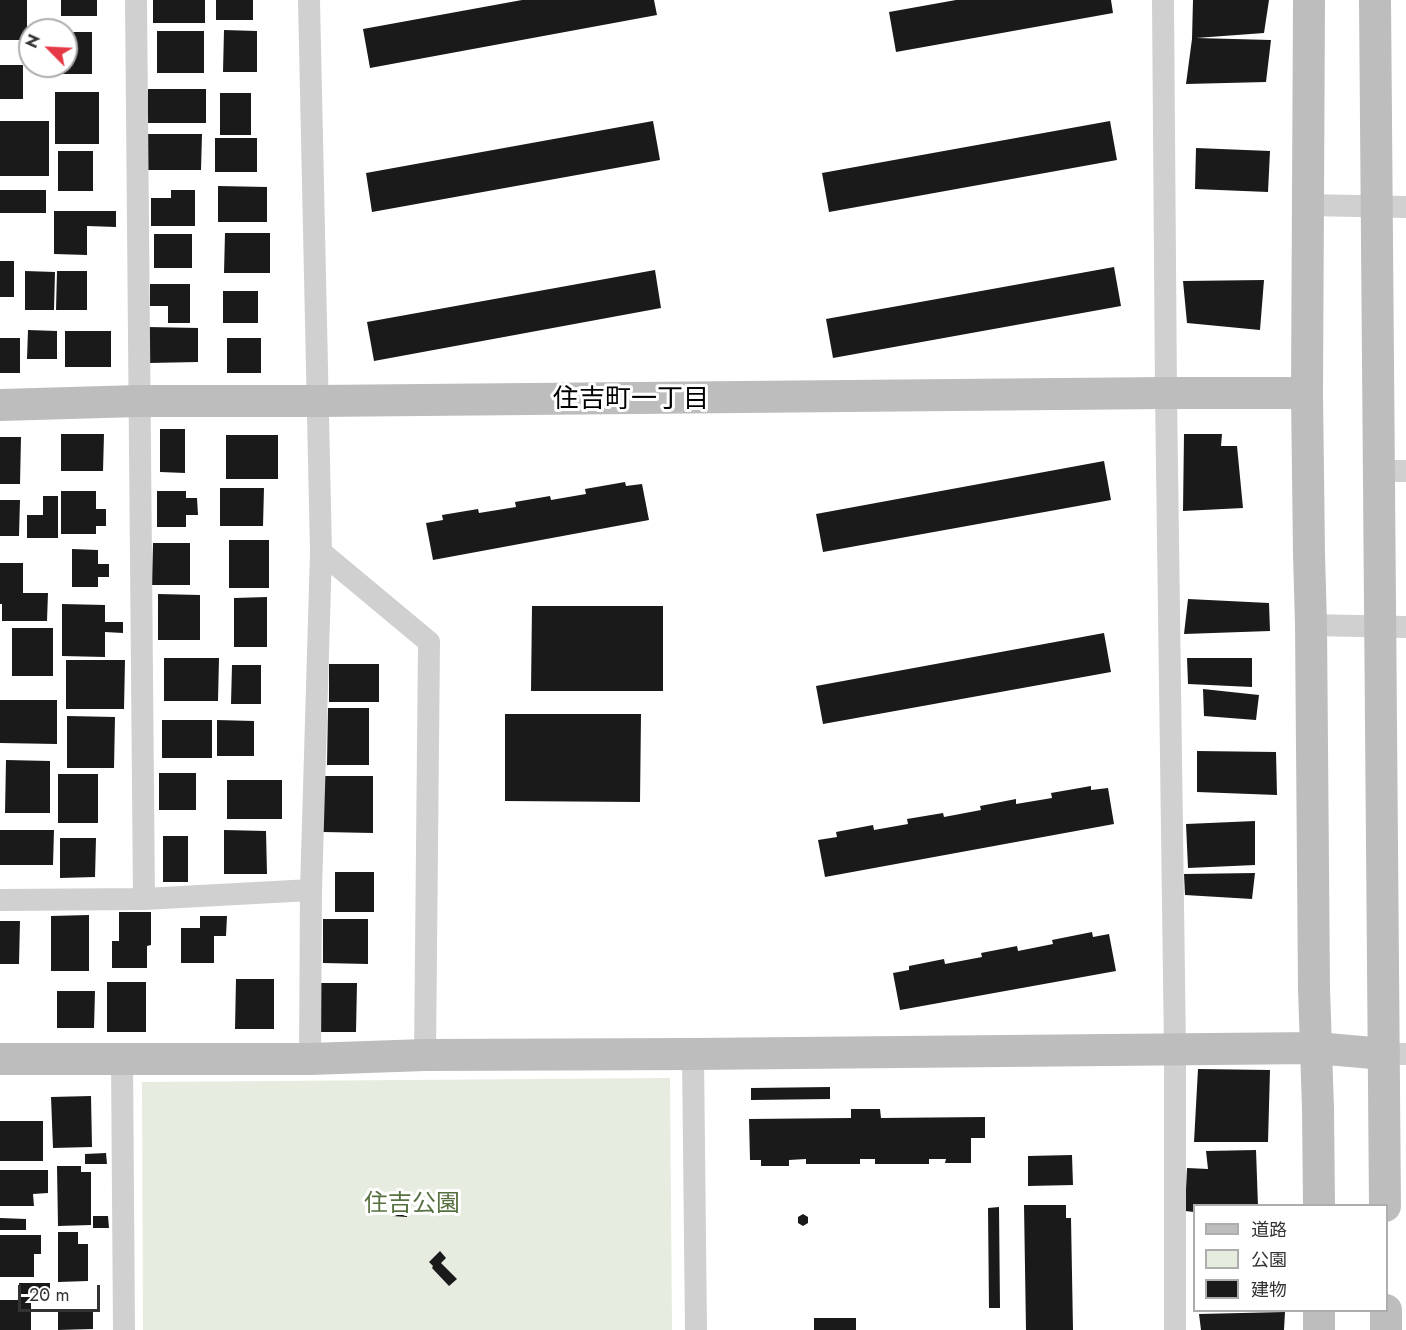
<!DOCTYPE html>
<meta charset="utf-8">
<style>
body{margin:0}
#map{position:relative;width:1406px;height:1330px;overflow:hidden;background:#fff;font-family:Jost,"Noto Sans JP",sans-serif}
canvas{display:block}
.legend{position:absolute;left:1193px;top:1204px;width:195px;height:108px;box-sizing:border-box;background:#fff;border:2px solid #adadad;margin:0;padding:8px 10px;list-style:none;font-size:18px;color:#333}
.legend li{display:flex;align-items:center;gap:12px;height:30px}
.legend b{width:30px;border:2px solid #adadad}
.north{position:absolute;left:18px;top:18px;width:60px;height:60px;box-sizing:border-box;background:#fff;border:2px solid #adadad;border-radius:50%;rotate:294deg;font-size:16px;font-weight:700;line-height:24px;text-align:center;color:#333}
.north::after{content:'';display:block;margin:auto;width:21px;height:27px;background:#e63946;clip-path:polygon(50% 0,100% 100%,50% 72%,0 100%)}
.scale{position:absolute;left:18px;top:1285px;width:82px;height:27px;box-sizing:border-box;border:3px solid #333;border-top:0;padding-left:8px;font-size:18px;line-height:21px;white-space:nowrap;color:#333;-webkit-text-stroke:4px #fff;paint-order:stroke}
</style>
<div id="map">
<canvas width="1406" height="1330"></canvas>
<ul class="legend">
<li><b style="height:8px;background:#bdbdbd"></b>道路</li>
<li><b style="height:16px;background:#e6ecdf"></b>公園</li>
<li><b style="height:16px;background:#1a1a1a"></b>建物</li>
</ul>
<div class="north">N</div>
<div class="scale">20 m</div>
</div>
<script>
const c = document.querySelector('canvas').getContext('2d');
c.lineJoin = 'round';
function paint(path, color) {
  c.fillStyle = color;
  c.fill(path, 'evenodd');
}
function shape(rows) {
  const path = new Path2D();
  for (const r of rows) {
    path.moveTo(r[0], r[1]);
    for (let i = 2; i < r.length; i += 2) path.lineTo(r[i], r[i + 1]);
  }
  return path;
}
function strokePath(path, color, width, dash) {
  c.strokeStyle = color;
  c.lineWidth = width;
  c.lineCap = dash ? 'butt' : 'round';
  c.setLineDash(dash || []);
  c.stroke(path);
}
function drawText(font, color, halo, rows, align = 'center') {
  c.font = font + ' Jost,"Noto Sans JP",sans-serif';
  c.lineWidth = 6;
  c.setLineDash([]);
  c.textBaseline = 'middle';
  c.strokeStyle = halo;
  c.fillStyle = color;
  for (const [text, x, y, turn = 0] of rows) {
    c.save();
    c.translate(x, y);
    c.rotate((+turn || 0) * Math.PI / 180);
    c.textAlign = isNaN(turn) ? turn : align;
    if (halo) c.strokeText(text, 0, 0);
    c.fillText(text, 0, 0);
    c.restore();
  }
}
paint(shape([
 [670,1078,672,1330,143,1330,142,1082]
]), '#e6ecdf');
paint(shape([
 [0,0,27,0,27,40,0,40],
 [61,0,97,0,97,16,61,16],
 [153,0,205,0,205,23,153,23],
 [216,0,253,0,253,20,216,20],
 [522,0,654,0,657,15,370,68,363,29],
 [956,0,1111,0,1113,13,896,52,889,12],
 [1193,0,1269,0,1264,33,1196,38,1271,40,1266,82,1186,84,1192,39],
 [224,30,257,31,257,72,223,72],
 [157,31,204,31,204,73,157,73],
 [66,32,92,32,92,74,51,74,51,66,66,66],
 [0,65,23,65,23,99,0,99],
 [148,89,206,89,206,123,147,123],
 [55,92,99,92,99,144,55,144],
 [220,93,251,93,251,135,220,135],
 [0,121,49,121,49,176,0,176],
 [653,121,660,160,372,212,366,173],
 [1110,121,1117,160,829,212,822,173],
 [147,134,202,134,201,170,147,170],
 [215,138,257,138,257,172,215,172],
 [1196,148,1270,151,1268,192,1195,189],
 [58,151,93,151,93,191,58,191],
 [218,186,267,187,267,222,218,222],
 [0,190,46,190,46,213,0,213],
 [171,190,195,190,195,226,151,226,151,198,171,198],
 [54,211,116,211,116,227,87,226,87,255,54,254],
 [225,233,270,233,270,273,224,273],
 [154,234,192,234,192,268,154,268],
 [0,261,14,261,14,297,0,297],
 [1114,267,1121,306,833,358,826,319],
 [655,270,661,308,374,361,367,322],
 [25,271,55,272,54,310,25,310],
 [57,271,87,271,87,310,56,310],
 [1264,280,1260,330,1187,323,1183,281],
 [150,284,190,284,190,323,168,323,168,306,150,306],
 [223,291,258,291,258,323,223,323],
 [148,327,198,328,198,362,148,363],
 [28,330,57,331,57,359,27,359],
 [65,331,111,331,111,367,65,367],
 [0,338,20,338,20,373,0,373],
 [227,338,261,338,261,373,227,373],
 [160,429,185,429,185,473,160,472],
 [61,434,104,434,103,471,61,471],
 [1184,434,1222,434,1221,446,1237,446,1243,508,1183,511],
 [226,435,278,435,278,479,226,479],
 [0,437,21,437,20,484,0,484],
 [1104,461,1111,500,823,552,816,514],
 [625,482,626,486,642,484,649,520,433,560,426,523,443,520,442,515,478,509,479,513,516,507,515,502,550,496,551,500,586,494,585,489],
 [220,488,264,488,263,526,220,526],
 [61,491,96,491,96,509,106,509,106,526,96,526,96,534,61,534],
 [157,491,186,491,186,498,197,498,198,515,186,515,186,527,157,527],
 [43,496,58,496,58,538,27,538,27,515,43,515],
 [0,500,20,500,19,536,0,536],
 [229,540,269,540,269,588,229,588],
 [153,543,190,543,190,585,152,585],
 [72,549,98,550,98,564,109,564,109,577,98,577,98,587,72,587],
 [0,563,23,563,23,593,48,593,47,621,2,621,2,604,0,604],
 [158,594,200,595,200,640,158,640],
 [267,597,267,647,234,647,234,598],
 [1188,599,1269,603,1270,631,1184,634],
 [62,604,105,605,105,622,123,622,123,633,105,632,105,657,62,656],
 [532,606,663,606,663,691,531,691],
 [12,628,53,628,53,676,12,676],
 [1104,633,1111,672,823,724,816,686],
 [164,658,219,658,218,701,164,701],
 [1187,658,1252,658,1252,687,1188,684],
 [66,660,125,660,124,709,66,709],
 [329,664,379,664,379,702,329,702],
 [232,665,261,665,261,704,231,704],
 [1203,689,1259,695,1256,720,1204,716],
 [0,700,57,700,57,744,0,743],
 [328,708,369,708,369,765,327,765],
 [505,714,641,714,640,802,505,801],
 [67,716,115,717,114,768,67,768],
 [162,720,212,720,212,758,162,758],
 [217,720,254,721,254,756,217,756],
 [1197,751,1276,752,1277,795,1197,792],
 [6,760,50,761,50,813,5,813],
 [159,773,196,773,196,810,159,810],
 [58,774,98,774,98,823,58,823],
 [323,776,373,776,373,833,323,832],
 [227,780,282,780,282,819,227,819],
 [1091,786,1091,790,1108,788,1114,824,825,877,818,840,837,837,836,832,873,825,874,830,908,824,907,819,943,813,944,817,981,810,980,806,1016,799,1016,804,1052,798,1051,793],
 [1255,821,1255,865,1188,868,1186,824],
 [0,830,54,830,53,865,0,865],
 [224,830,266,831,267,874,224,874],
 [163,836,188,836,188,882,163,882],
 [60,838,96,838,95,877,60,878],
 [335,872,374,872,374,912,335,912],
 [1255,873,1252,899,1185,895,1184,874],
 [119,912,151,912,151,945,147,946,147,968,112,968,112,941,119,941],
 [89,915,89,971,51,971,51,916],
 [200,916,227,916,226,936,214,936,214,963,181,963,181,928,200,928],
 [323,919,368,919,368,964,323,963],
 [0,921,20,921,19,964,0,964],
 [1092,932,1093,937,1109,934,1116,971,900,1010,893,973,909,970,909,966,944,959,945,964,982,957,981,953,1017,946,1018,951,1053,944,1052,940],
 [236,979,274,979,274,1029,235,1029],
 [107,982,146,982,146,1032,107,1032],
 [319,983,357,983,356,1032,319,1032],
 [57,991,95,991,94,1028,57,1028],
 [1198,1069,1270,1070,1268,1142,1194,1142],
 [830,1087,830,1099,751,1100,751,1088],
 [91,1096,92,1147,53,1148,51,1097],
 [851,1109,880,1109,881,1118,985,1117,985,1138,971,1138,971,1163,945,1163,946,1159,929,1159,929,1164,875,1164,875,1159,860,1159,860,1164,806,1164,806,1159,789,1160,789,1166,761,1166,761,1160,750,1160,749,1119,851,1118],
 [0,1121,43,1121,43,1161,0,1161],
 [1256,1150,1258,1206,1194,1206,1194,1212,1185,1211,1187,1168,1208,1169,1206,1151],
 [106,1153,107,1164,85,1164,85,1154],
 [1072,1155,1073,1185,1028,1186,1028,1156],
 [57,1166,81,1166,81,1172,91,1172,91,1225,58,1226],
 [0,1170,48,1170,48,1193,33,1194,34,1206,0,1206],
 [393,1202,408,1203,407,1217,392,1216],
 [1024,1205,1066,1205,1066,1218,1071,1218,1073,1330,1026,1330],
 [999,1207,1000,1308,989,1308,988,1208],
 [803,1214,808,1217,808,1223,803,1226,798,1223,798,1217],
 [93,1216,108,1216,109,1228,93,1228],
 [0,1218,26,1219,26,1230,0,1230],
 [58,1232,78,1232,78,1244,88,1244,88,1281,58,1282],
 [0,1235,41,1235,41,1254,34,1254,34,1277,0,1277],
 [440,1251,446,1258,441,1263,457,1279,449,1286,432,1268,433,1266,429,1262],
 [19,1283,50,1283,50,1294,20,1294],
 [20,1297,31,1297,31,1330,0,1330,0,1300,20,1300],
 [58,1310,93,1310,93,1329,58,1330],
 [1285,1312,1284,1330,1201,1330,1199,1314],
 [814,1318,856,1318,856,1330,814,1330]
]), '#1a1a1a');
strokePath(shape([
 [136,0,144,899],
 [309,0,321,552,311,890,310,1059],
 [1163,0,1166,393,1175,1050,1175,1330],
 [1308,205,1406,207],
 [1379,471,1406,471],
 [321,552,429,642,425,1055],
 [1311,625,1406,627],
 [0,900,144,899,311,890],
 [693,1054,696,1330],
 [1384,1054,1406,1054],
 [122,1059,124,1330]
]), '#d0d0d0', 22);
strokePath(shape([
 [1309,0,1307,393,1309,554,1311,625,1314,988,1318,1109,1319,1206],
 [1375,0,1385,1206],
 [0,405,139,401,317,401,1166,393,1307,393],
 [0,1059,310,1059,425,1055,693,1054,1316,1048,1384,1054],
 [1319,1310,1319,1330],
 [1386,1310,1386,1330]
]), '#bdbdbd', 32);
drawText('24px', '#56703f', '#fff', [
 ["住吉公園",412,1205]
]);
drawText('26px', '#000', '#fff', [
 ["住吉町一丁目",631,401]
]);
</script>
